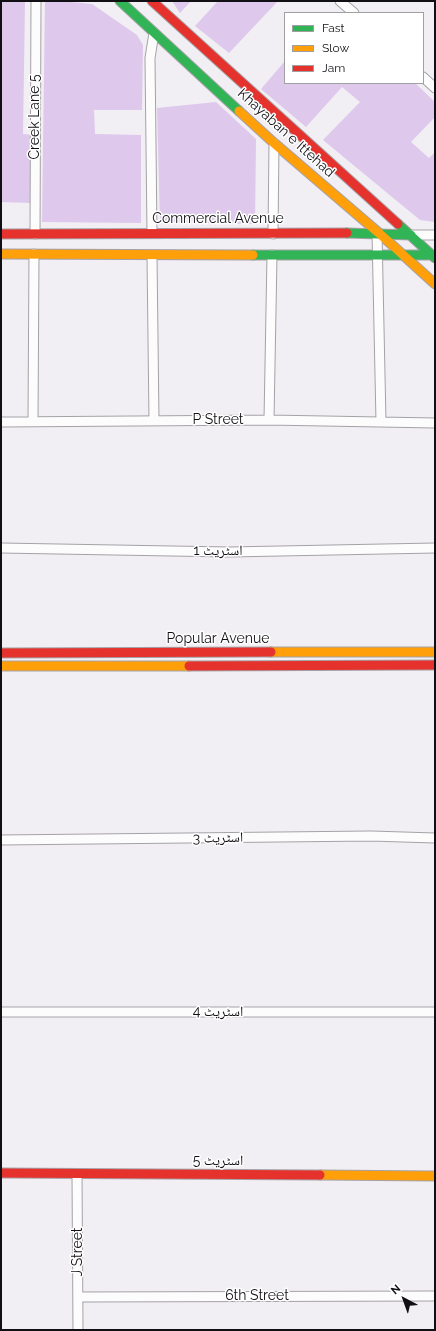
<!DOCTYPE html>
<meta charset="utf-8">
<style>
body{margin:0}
#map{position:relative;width:436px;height:1331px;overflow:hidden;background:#f1eef4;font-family:Raleway,sans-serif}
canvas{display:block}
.frame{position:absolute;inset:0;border:2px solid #110f13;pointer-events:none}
.legend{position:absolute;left:284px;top:12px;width:140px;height:72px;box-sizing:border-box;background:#fff;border:1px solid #a09fa1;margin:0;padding:5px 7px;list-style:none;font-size:12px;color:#110f13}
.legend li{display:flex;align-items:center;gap:8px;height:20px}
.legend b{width:20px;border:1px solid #a09fa1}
.north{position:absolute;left:384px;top:1279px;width:40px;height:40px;-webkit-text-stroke:3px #fff;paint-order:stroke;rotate:319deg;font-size:11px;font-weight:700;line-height:16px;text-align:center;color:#110f13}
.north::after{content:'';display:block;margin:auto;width:14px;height:18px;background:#110f13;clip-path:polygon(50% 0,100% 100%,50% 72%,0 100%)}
</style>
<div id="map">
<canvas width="436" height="1331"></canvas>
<div class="frame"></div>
<ul class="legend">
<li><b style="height:5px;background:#30b455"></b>Fast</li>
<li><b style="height:5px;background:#ff9f0a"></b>Slow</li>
<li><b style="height:5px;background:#e5322d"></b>Jam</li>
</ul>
<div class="north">N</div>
</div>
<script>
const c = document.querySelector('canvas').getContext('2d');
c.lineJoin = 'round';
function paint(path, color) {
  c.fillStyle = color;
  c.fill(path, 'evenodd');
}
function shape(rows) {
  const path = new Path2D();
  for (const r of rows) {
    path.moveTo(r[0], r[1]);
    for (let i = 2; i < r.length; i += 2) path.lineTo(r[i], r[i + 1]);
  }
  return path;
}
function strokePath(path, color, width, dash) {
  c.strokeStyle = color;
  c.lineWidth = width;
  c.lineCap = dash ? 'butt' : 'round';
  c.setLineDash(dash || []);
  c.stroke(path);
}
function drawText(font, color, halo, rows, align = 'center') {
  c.font = font + ' Raleway,"Noto Naskh Arabic",sans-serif';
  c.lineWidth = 3;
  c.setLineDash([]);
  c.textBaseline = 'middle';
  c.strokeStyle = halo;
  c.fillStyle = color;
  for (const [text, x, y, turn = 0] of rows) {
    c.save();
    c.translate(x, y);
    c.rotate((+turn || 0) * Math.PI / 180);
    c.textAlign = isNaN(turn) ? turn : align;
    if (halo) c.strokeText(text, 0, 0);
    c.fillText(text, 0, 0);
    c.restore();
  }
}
paint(shape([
 [1,1,25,1,23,134,35,135,31,176,30,203,1,202],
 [45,1,60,1,92,4,137,35,143,45,142,110,94,110,95,134,141,135,141,223,42,222],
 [172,1,191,1,180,13],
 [218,1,278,1,229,53,195,26],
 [285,61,285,83,415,83,435,102,435,117,411,142,429,158,435,152,435,222,420,220,323,140,360,102,342,87,306,127,261,89],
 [216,102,256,139,255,224,160,222,157,108]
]), '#dec8ec');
const street = shape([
 [340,1,354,13],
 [423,77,435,88],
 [152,233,150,58,154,33],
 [377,233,381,422],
 [35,234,36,1],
 [273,234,274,143],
 [411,235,435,235],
 [152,255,154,421],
 [269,420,272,255],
 [33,421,34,254],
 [1,422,269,420,435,423],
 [1,548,229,552,435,548],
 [1,840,371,836,435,838],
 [1,1012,435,1012],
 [77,1174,78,1330],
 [78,1297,435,1296]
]);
const fast = shape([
 [120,1,239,111],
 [398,224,435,258],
 [347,233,411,235],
 [253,255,432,255]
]);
const slow = shape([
 [239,111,274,143,380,234,435,284],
 [1,254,253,255],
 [271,652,435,652],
 [1,666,189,666],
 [320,1175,435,1176]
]);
const jam = shape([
 [152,1,398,224],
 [1,234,347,233],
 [1,653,271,652],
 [189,666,435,665],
 [1,1173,320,1175]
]);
strokePath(street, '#a5a2a7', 11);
strokePath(fast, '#a5a2a7', 11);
strokePath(slow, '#a5a2a7', 11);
strokePath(jam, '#a5a2a7', 11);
strokePath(street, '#fdfcfd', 9);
strokePath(fast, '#30b455', 9);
strokePath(slow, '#ff9f0a', 9);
strokePath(jam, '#e5322d', 9);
drawText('14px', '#110f13', '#fff', [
 ["Creek Lane 5",35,117,-90],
 ["Khayaban e Ittehad",286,133,42],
 ["Commercial Avenue",218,219],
 ["P Street",218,420],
 ["اسٹریٹ 1",218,551],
 ["Popular Avenue",218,639],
 ["اسٹریٹ 3",218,838,-1],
 ["اسٹریٹ 4",218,1012],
 ["اسٹریٹ 5",218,1161],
 ["J Street",78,1252,-90],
 ["6th Street",257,1296]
]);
</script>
